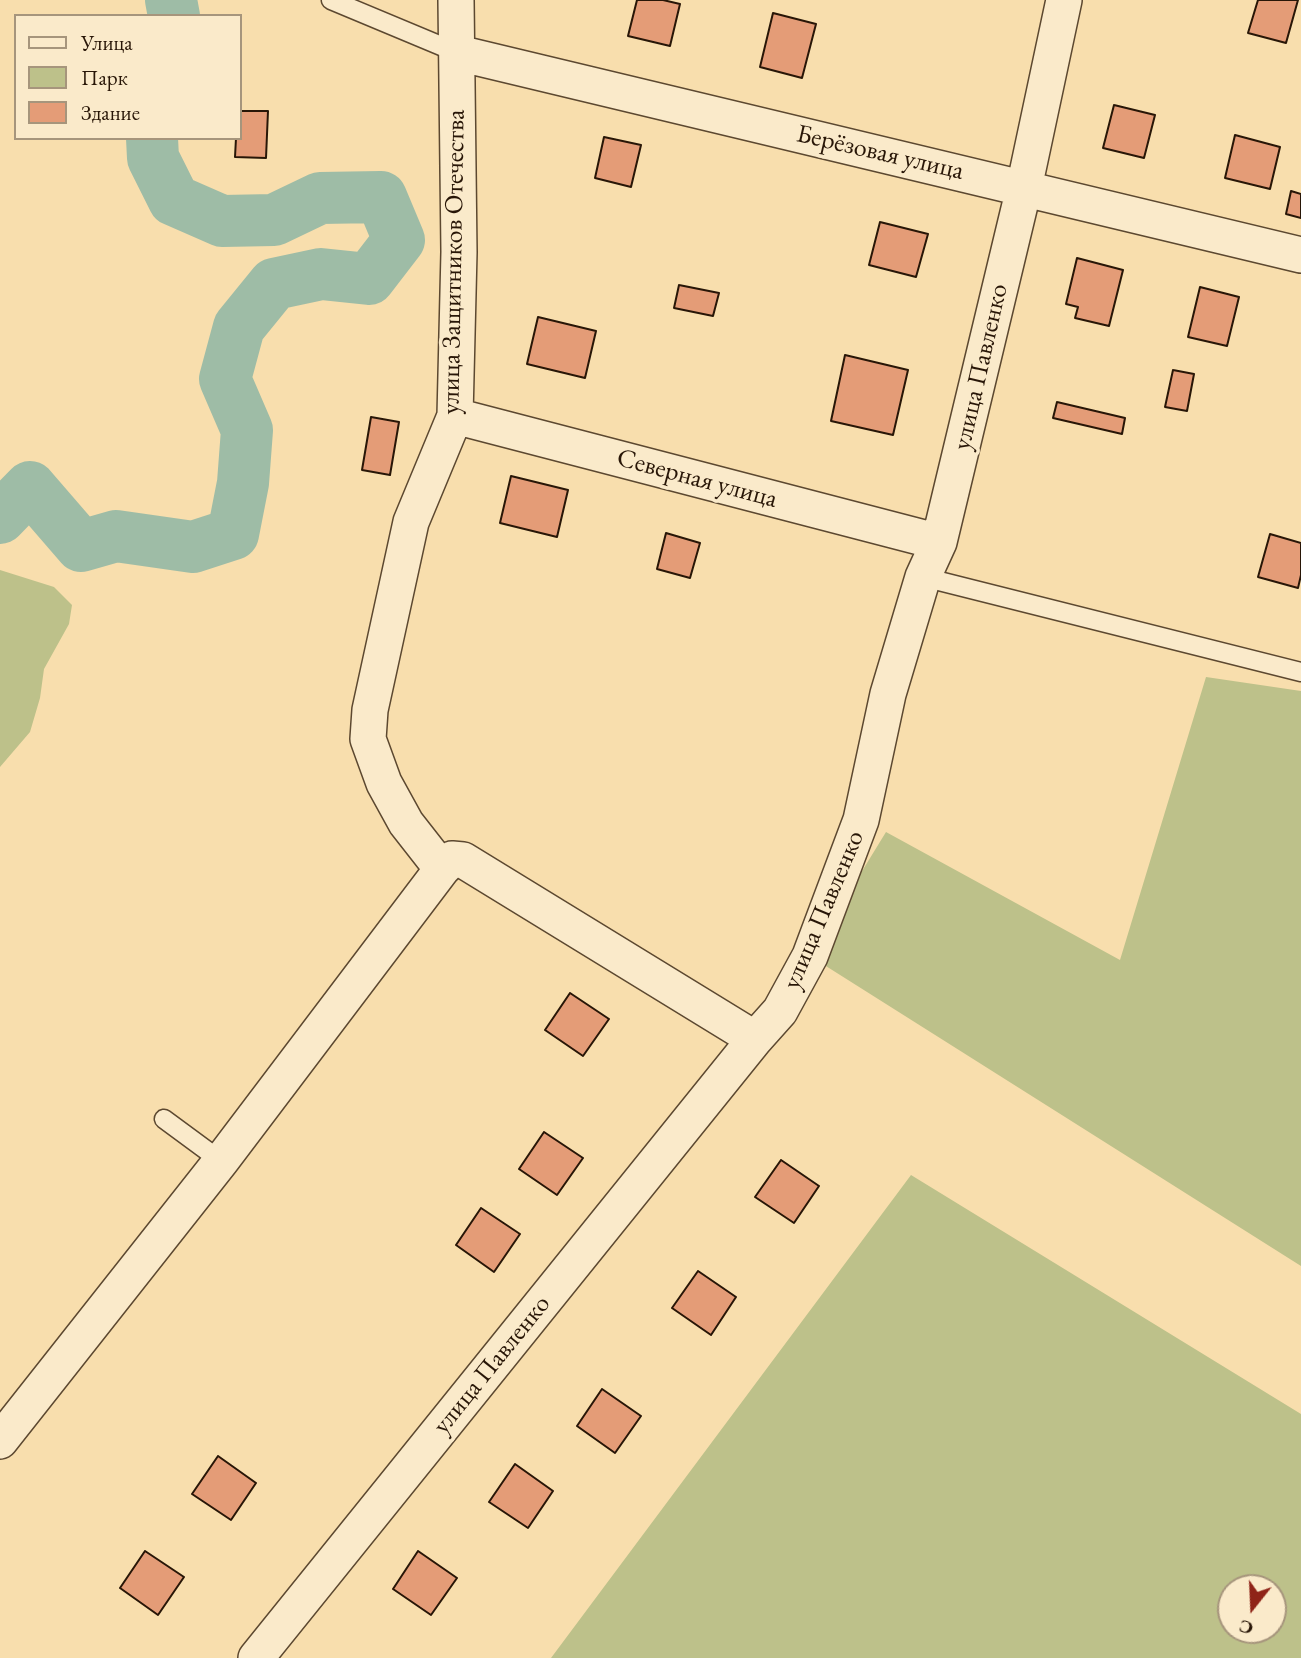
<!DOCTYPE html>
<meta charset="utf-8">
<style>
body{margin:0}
#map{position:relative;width:1301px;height:1658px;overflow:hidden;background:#f8dead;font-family:"EB Garamond",serif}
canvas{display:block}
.legend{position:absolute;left:14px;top:14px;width:228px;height:126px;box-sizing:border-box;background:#faeaca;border:2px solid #a6957c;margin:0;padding:9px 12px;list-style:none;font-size:21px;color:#281607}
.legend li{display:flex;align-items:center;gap:14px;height:35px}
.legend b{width:35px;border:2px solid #a6957c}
.north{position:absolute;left:1217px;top:1574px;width:70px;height:70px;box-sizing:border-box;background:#faeaca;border:2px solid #a6957c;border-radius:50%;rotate:198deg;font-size:19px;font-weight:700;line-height:28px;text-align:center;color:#281607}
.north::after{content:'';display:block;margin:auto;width:24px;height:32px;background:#8f2418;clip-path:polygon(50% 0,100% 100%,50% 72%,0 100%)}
</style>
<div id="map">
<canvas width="1301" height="1658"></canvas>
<ul class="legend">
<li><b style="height:9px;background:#faeaca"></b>Улица</li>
<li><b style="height:19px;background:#bdc18a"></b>Парк</li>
<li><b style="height:19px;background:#e49c77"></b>Здание</li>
</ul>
<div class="north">С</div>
</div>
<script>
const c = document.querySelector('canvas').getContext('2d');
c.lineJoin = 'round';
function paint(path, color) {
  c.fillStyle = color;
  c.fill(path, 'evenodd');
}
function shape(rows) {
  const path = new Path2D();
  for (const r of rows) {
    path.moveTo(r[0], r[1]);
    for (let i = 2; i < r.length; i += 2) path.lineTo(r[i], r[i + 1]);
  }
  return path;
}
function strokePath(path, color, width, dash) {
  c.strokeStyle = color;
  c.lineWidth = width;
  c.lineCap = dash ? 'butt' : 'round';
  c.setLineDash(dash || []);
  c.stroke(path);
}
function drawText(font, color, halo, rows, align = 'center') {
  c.font = font + ' "EB Garamond",serif';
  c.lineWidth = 7;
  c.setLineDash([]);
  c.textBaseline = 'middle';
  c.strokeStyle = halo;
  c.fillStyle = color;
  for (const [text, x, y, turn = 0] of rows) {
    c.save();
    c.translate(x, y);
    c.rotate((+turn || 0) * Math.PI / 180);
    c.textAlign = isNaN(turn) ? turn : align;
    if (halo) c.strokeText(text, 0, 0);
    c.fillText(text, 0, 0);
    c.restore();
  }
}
paint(shape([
 [0,570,54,587,72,605,69,624,44,669,40,698,30,732,0,767],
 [1206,677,1301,691,1301,1266,810,956,886,832,1120,960],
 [911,1175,1301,1414,1301,1658,551,1658],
 [1273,1588,1273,1630,1231,1630,1231,1588]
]), '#bdc18a');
strokePath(shape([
 [171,0,174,16],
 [0,518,30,487,81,546,116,536,193,547,233,534,243,483,247,430,225,379,239,327,274,284,321,274,369,279,399,240,381,197,320,198,274,220,222,221,174,200,153,158,152,138]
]), '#9ebca6', 52);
const building = shape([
 [637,0,663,0,680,4,670,46,628,36,637,0],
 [1258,0,1298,0,1286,43,1248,33,1258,0],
 [773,13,816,24,802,78,760,67,773,13],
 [1114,105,1155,115,1144,158,1103,148,1114,105],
 [240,111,268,111,266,158,235,157,236,138,240,138,240,111],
 [1235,135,1280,147,1270,189,1225,178,1235,135],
 [604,137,641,145,631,187,595,178,604,137],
 [1291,191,1301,194,1301,218,1286,214,1291,191],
 [880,222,928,234,916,277,869,265,880,222],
 [1077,258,1123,270,1109,326,1075,318,1078,307,1066,304,1077,258],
 [679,285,719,293,713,316,674,308,679,285],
 [1200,287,1239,297,1227,346,1188,337,1200,287],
 [538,317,596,331,585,378,527,364,538,317],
 [845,355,908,370,893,435,831,421,845,355],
 [1173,370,1194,374,1187,411,1165,407,1173,370],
 [1057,402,1125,418,1122,434,1053,418,1057,402],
 [371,417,399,422,390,475,362,470,371,417],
 [511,476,568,490,557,537,500,523,511,476],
 [666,533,700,543,690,578,657,569,666,533],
 [1270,534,1301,543,1301,575,1298,588,1258,577,1270,534],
 [570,993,609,1019,583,1056,545,1030,570,993],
 [544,1132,583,1158,557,1195,519,1169,544,1132],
 [781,1160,819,1186,794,1223,755,1197,781,1160],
 [481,1208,520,1234,494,1272,456,1245,481,1208],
 [698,1271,736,1297,711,1335,672,1308,698,1271],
 [602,1389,641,1416,615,1453,577,1426,602,1389],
 [218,1456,256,1483,231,1520,192,1494,218,1456],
 [515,1464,553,1491,528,1528,489,1502,515,1464],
 [145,1551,184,1577,158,1615,120,1588,145,1551],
 [418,1551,457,1578,431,1615,393,1589,418,1551]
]);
paint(building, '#e49c77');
strokePath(building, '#281607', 2);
const service = shape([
 [331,0,458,53],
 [923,577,1301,672],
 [164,1119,221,1161]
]);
const minor = shape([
 [458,53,1301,255],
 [455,416,939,542],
 [442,869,406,823,384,783,368,739,370,710,411,522,455,416,459,252,456,0],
 [0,1441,221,1161,442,869,452,859,463,860,755,1039],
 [256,1658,755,1039,780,1011,810,956,861,820,888,694,923,577,939,542,1024,188,1064,0]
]);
strokePath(service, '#5c4830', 21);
strokePath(minor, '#5c4830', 38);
strokePath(service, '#faeaca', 18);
strokePath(minor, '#faeaca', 35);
drawText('26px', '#281607', '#faeaca', [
 ["Берёзовая улица",880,153,13],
 ["улица Защитников Отечества",454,262,-89],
 ["улица Павленко",981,367,-77],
 ["Северная улица",697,479,15],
 ["улица Павленко",824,910,-67],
 ["улица Павленко",492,1365,-51]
]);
</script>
